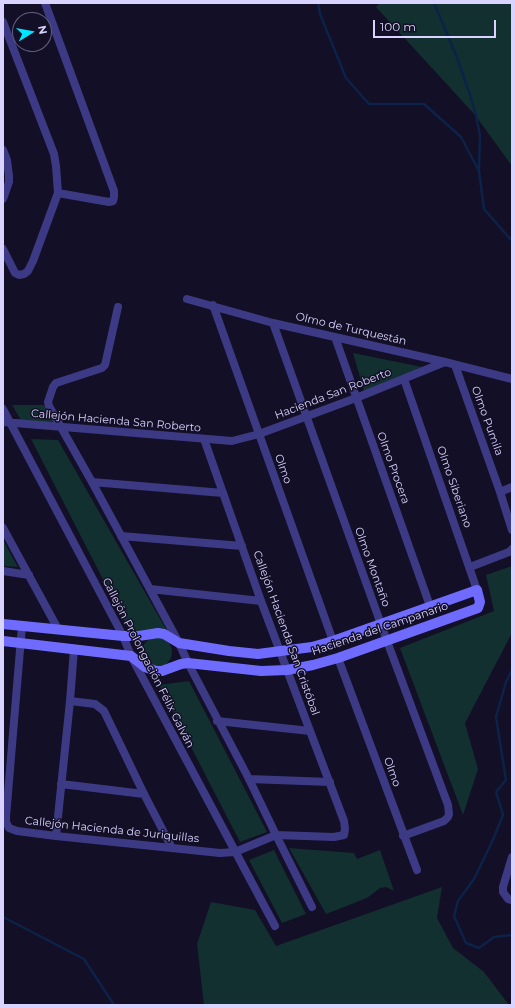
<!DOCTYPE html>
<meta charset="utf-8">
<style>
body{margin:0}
#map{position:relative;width:515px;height:1008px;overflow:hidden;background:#130f26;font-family:Montserrat,sans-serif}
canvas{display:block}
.frame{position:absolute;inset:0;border:4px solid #d9d4ff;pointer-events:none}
.north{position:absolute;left:12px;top:12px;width:40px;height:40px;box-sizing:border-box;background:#130f26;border:1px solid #625e7d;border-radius:50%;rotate:79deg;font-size:11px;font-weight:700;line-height:16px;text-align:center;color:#d9d4ff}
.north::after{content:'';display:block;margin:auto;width:14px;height:18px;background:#00e5ff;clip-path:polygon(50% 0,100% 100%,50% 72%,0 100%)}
.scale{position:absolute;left:373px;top:20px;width:123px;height:18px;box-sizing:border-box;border:2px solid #d9d4ff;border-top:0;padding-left:5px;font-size:12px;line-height:14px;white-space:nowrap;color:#d9d4ff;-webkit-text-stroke:3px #130f26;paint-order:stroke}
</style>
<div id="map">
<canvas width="515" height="1008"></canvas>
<div class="frame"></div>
<div class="north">N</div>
<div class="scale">100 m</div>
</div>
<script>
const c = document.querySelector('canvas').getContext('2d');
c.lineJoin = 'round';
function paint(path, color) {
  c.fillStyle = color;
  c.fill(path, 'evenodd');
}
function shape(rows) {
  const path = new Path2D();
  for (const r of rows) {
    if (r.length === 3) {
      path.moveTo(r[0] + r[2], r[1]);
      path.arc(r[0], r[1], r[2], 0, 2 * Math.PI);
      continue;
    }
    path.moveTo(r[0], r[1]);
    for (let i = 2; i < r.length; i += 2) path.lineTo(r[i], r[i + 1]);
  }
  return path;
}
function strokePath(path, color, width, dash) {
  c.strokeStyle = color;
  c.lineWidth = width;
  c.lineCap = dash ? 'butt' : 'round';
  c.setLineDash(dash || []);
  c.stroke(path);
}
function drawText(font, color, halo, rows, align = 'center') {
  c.font = font + ' Montserrat,sans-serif';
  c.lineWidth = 3;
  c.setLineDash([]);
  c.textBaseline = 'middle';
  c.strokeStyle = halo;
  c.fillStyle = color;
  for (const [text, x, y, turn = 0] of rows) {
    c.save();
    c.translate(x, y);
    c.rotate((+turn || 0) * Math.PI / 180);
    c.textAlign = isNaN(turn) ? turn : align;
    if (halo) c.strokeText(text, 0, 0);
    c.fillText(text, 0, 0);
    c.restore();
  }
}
paint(shape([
 [379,3,512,3,512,166,475,115,376,7],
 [353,353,432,369,364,391],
 [12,405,44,405,54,423,21,420],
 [31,439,58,440,166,629,131,634],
 [3,540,18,567,3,566],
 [512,566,512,633,465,723,478,769,463,815,400,648,494,611,486,575],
 [157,652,15],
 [189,681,267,832,240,842,159,685],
 [289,848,354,853,357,859,380,850,394,891,386,887,380,888,367,898,326,914],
 [274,850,306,914,282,923,249,860],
 [442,887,437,918,453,948,484,972,509,1005,204,1005,197,944,211,902,255,910,276,946]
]), '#12302f');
strokePath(shape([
 [318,3,320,14,346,78,369,104,424,104,461,137,479,171,484,209,512,241],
 [434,3,456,55,469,92,476,115,480,135,479,170],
 [512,670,506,682,496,717,506,780,496,792,503,815,492,842,474,879,458,901,454,916,466,943,479,948,494,937,512,935],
 [3,917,84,959,114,1005]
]), '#0c2248', 2.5);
strokePath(shape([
 [45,3,114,191,114,197,113,201,109,202,58,193],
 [3,22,54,154,56,166,58,193,33,261,28,271,24,274,19,275,15,273,3,249],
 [3,150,7,160,9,176,9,182,3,199],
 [187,299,273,323,445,362,512,379],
 [213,305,333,641],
 [118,307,105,365,102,368,56,383,53,387,48,402,49,406,92,482,179,643,188,663,249,779,276,835,312,907],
 [273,323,387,641,448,805,449,814,448,817,444,821,403,836],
 [335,337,430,606],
 [455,365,500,492,512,530],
 [404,379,477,590],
 [3,409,123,636,131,656,275,926],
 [3,422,232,441,259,434,356,398,445,362],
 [92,482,223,493],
 [500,492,512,487],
 [3,528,58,629],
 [121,536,242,546],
 [470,567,509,552,512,549],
 [3,571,29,575],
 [150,589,261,601],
 [22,626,6,817,6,822,9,828,17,831,56,836,220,853,235,852,276,835,334,837,344,835,345,829,344,821,261,601,204,439],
 [338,658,417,870],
 [70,701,95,704,104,711,144,794,172,848],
 [217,721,310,731],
 [249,779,330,782],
 [61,784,144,794],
 [56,836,70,701,74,649],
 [512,857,503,887,503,892,508,899,512,900]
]), '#3d3a85', 8);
strokePath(shape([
 [3,624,123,636,139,636,158,633,164,634,179,643,229,651,258,654,312,647,333,641,477,590,480,602,478,608,338,658,313,665,287,670,261,671,188,663,181,664,162,671,156,671,145,667,131,656,3,641]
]), '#6f6bff', 10);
drawText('11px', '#d9d4ff', '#130f26', [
 ["Olmo de Turquestán",351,329,13],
 ["Hacienda San Roberto",333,394,-21],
 ["Callejón Hacienda San Roberto",116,421,5],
 ["Olmo Pumila",487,421,70],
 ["Olmo Procera",393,468,70],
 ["Olmo",283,469,70],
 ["Olmo Siberiano",454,487,71],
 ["Olmo Montaño",372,567,70],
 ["Hacienda del Campanario",380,629,-19],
 ["Callejón Hacienda San Cristóbal",286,633,70],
 ["Callejón Prolongación Félix Galván",148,663,63],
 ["Olmo",392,772,70],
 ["Callejón Hacienda de Juriquillas",112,830,6]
]);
</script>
